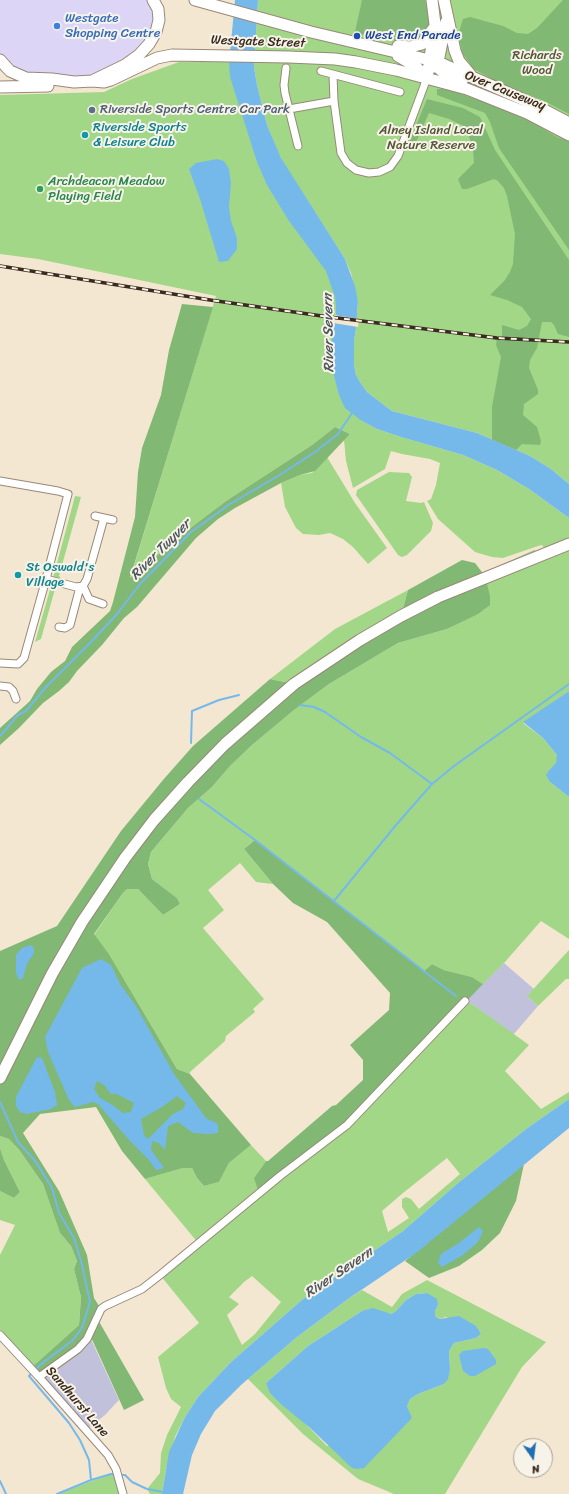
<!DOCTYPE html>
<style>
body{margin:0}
#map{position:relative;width:569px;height:1494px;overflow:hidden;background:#f4e7d1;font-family:Sriracha,sans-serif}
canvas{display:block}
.north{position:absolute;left:513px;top:1438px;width:40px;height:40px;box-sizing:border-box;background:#f7f3e8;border:1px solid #aca397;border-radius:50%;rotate:166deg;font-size:11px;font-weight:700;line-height:16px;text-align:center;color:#3b2a1e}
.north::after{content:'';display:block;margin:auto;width:14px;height:18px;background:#1f6fb2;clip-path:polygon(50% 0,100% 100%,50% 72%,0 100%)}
</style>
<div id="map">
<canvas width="569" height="1494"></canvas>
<div class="north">N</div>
</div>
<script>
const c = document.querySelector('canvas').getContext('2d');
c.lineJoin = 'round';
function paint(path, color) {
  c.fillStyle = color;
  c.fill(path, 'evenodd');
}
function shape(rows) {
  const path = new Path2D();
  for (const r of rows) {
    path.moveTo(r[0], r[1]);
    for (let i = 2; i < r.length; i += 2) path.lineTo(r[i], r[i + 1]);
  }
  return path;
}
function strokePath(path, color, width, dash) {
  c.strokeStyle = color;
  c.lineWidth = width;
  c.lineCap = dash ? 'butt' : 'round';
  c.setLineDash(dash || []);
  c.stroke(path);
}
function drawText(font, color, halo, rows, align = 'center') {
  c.font = font + ' Sriracha,sans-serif';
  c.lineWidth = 4;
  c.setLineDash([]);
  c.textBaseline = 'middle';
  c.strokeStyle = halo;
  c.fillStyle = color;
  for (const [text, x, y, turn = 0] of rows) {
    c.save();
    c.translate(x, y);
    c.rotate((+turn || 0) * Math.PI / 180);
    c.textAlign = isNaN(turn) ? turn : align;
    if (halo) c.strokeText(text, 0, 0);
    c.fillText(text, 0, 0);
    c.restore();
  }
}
paint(shape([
 [0,0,153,0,158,9,149,44,99,78,32,79,0,60]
]), '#ddd5f6');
paint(shape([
 [504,963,534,989,527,996,538,1006,513,1035,475,1006,465,1001],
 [89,1335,119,1400,105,1415,86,1430,39,1377]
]), '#c2c1dc');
paint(shape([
 [258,0,569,0,569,484,551,469,530,456,502,444,477,433,392,411,367,392,360,382,356,375,354,365,354,342,356,328,358,301,351,273,345,259,284,164,278,152,267,125,257,85,254,67],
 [179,62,242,62,260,139,339,274,362,421,377,429,401,437,463,455,497,470,529,489,569,518,569,691,523,723,543,738,557,755,557,763,550,769,550,782,569,797,569,939,541,921,504,963,483,984,472,977,444,970,432,964,424,971,255,840,244,849,273,884,256,882,240,863,208,890,224,910,203,928,264,999,253,1009,255,1012,226,1036,225,1041,190,1072,190,1074,177,1069,109,954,94,935,123,893,127,889,138,889,163,915,180,904,177,898,152,879,148,864,151,852,188,808,212,787,230,766,252,745,294,710,329,684,398,643,447,629,485,609,487,582,496,572,494,568,534,550,536,551,538,556,544,548,542,545,538,546,503,558,492,557,475,552,438,519,427,501,431,499,436,485,440,463,430,459,402,454,391,451,385,469,353,488,346,461,344,440,350,434,335,427,312,445,226,501,193,526,130,579,216,296,38,259,0,254,0,95,104,92,132,79],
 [327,457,355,503,387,548,368,564,353,547,343,539,330,533,319,535,303,534,296,528,285,507,281,483,300,475,312,473],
 [389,472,409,473,412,477,406,501,421,503,424,502,433,523,431,531,407,555,402,557,398,555,356,495,357,490],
 [75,496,81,497,59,576,62,580,53,578],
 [51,586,59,587,55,589,41,639,35,642],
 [408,590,401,616,294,684,270,679,335,629],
 [569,950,569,979,566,979,538,1006,527,996],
 [465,1001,475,1006,529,1045,505,1071,541,1109,569,1092,569,1099,526,1129,458,1183,403,1231,303,1299,231,1362,198,1397,185,1417,175,1437,166,1470,162,1494,150,1494,147,1489,160,1473,161,1453,167,1435,181,1407,171,1399,166,1388,158,1357,199,1323,160,1275,199,1244,145,1179,183,1168,192,1168,197,1178,204,1186,219,1182,229,1163,251,1145,266,1161,254,1178],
 [447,1158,460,1174,419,1209,411,1199,406,1197,402,1199,402,1207,409,1218,388,1232,382,1211,403,1193],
 [252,1276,281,1302,255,1334,242,1345,227,1315,239,1304,229,1297,244,1282],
 [0,1136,9,1139,20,1151,43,1184,60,1233,71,1246,77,1261,74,1269,81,1297,79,1325,31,1368,0,1335,0,1255,15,1225,0,1220,0,1191,14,1198,20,1192,4,1160,0,1148],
 [427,1280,546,1342,522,1367,445,1494,394,1494,358,1479,303,1434,248,1379,297,1337,348,1299,362,1290,392,1307,402,1294],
 [427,1293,438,1305,435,1311,435,1316,439,1319,446,1317,481,1334,476,1338,454,1343,449,1351,450,1369,444,1384,418,1394,410,1399,407,1407,327,1446,266,1383,308,1346,362,1311,391,1314,396,1311,406,1300,416,1294],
 [111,1474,118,1474,123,1494,57,1494]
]), '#a2d788');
paint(shape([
 [362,0,425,0,429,16,430,25,420,40,410,43,363,35,355,32],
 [563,0,569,0,569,114,546,102,494,80,474,69,463,54,458,35,463,19,470,17,503,26,517,33,528,34,537,28],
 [437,89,448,89,497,107,529,121,559,138,569,140,569,250,499,148,490,122,485,113,437,95],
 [427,99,463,108,480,117,495,150,569,260,569,337,558,334,554,325,551,322,542,322,537,348,530,360,529,368,538,390,538,394,524,404,523,415,537,427,541,441,540,445,522,444,516,450,492,440,492,407,501,357,496,345,497,337,502,337,502,325,519,330,527,326,531,319,522,307,507,300,490,295,505,280,510,272,513,264,515,234,507,196,504,188,498,181,494,179,467,189,462,189,458,179,474,163,473,149,466,127,449,119,429,113,413,149,408,145],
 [182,304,213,307,130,578,193,526,226,501,312,445,335,427,350,434,315,471,300,475,281,483,235,508,218,519,196,538,137,607,124,618,102,645,77,671,69,682,59,691,43,703,19,728,0,745,0,728,30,701,37,689,51,672,65,661,72,647,110,611,113,602,135,517,138,472,142,448,161,395,169,350],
 [462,560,475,563,485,576,490,596,490,605,478,614,447,629,398,643,329,684,294,710,252,745,230,766,212,787,188,808,151,852,148,864,152,879,177,898,180,904,163,915,138,889,127,889,123,893,94,934,109,954,177,1069,190,1074,251,1145,229,1163,219,1182,204,1186,197,1178,192,1168,183,1168,145,1179,122,1151,96,1107,40,1114,23,1133,59,1191,87,1255,94,1298,101,1309,97,1318,144,1400,124,1410,90,1335,39,1377,31,1368,79,1325,81,1297,74,1269,77,1261,71,1246,60,1233,43,1184,20,1151,9,1139,0,1136,0,951,57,926,121,831,163,780,193,746,270,679,294,684,401,616,408,590],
 [255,840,424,971,432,964,444,970,472,977,483,984,346,1126,259,1193,254,1178,266,1161,268,1161,332,1106,336,1105,363,1080,363,1060,350,1045,389,1010,390,993,327,922,293,903,273,884,244,849],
 [0,1148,4,1160,20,1192,14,1198,0,1191],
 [524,1164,516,1201,500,1233,482,1250,459,1266,429,1278,405,1261]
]), '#81b874');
paint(shape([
 [235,0,258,0,254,67,257,85,267,125,281,158,345,259,355,286,358,301,356,328,354,342,354,365,356,375,360,382,367,392,392,411,477,433,530,456,551,469,569,484,569,518,529,489,497,470,463,455,401,437,377,429,362,421,345,408,339,395,332,368,331,345,336,316,336,307,335,297,326,271,289,221,267,185,257,162,230,77,229,63],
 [217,159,224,161,229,169,231,183,229,207,231,221,237,238,237,249,228,261,219,262,200,199,189,169,196,163],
 [569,691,569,797,550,782,546,775,550,769,556,763,557,755,543,738,523,722],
 [31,945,34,948,34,953,27,964,23,978,19,980,16,973,16,955,22,948],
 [101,959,111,965,120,984,136,1006,174,1074,206,1118,218,1124,218,1133,208,1134,193,1133,178,1122,168,1126,165,1150,159,1143,152,1141,151,1150,164,1168,156,1170,150,1161,130,1141,98,1104,93,1102,75,1107,69,1100,48,1052,45,1037,82,968],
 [97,1081,104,1085,111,1094,117,1094,134,1103,131,1112,123,1113,111,1104,100,1098,94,1089],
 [177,1096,186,1103,183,1109,173,1114,148,1139,144,1135,141,1119,162,1107],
 [37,1057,42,1058,55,1092,57,1105,51,1109,27,1114,20,1112,16,1106,16,1097],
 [569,1099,569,1128,416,1253,348,1299,297,1337,241,1385,215,1411,201,1434,192,1455,183,1494,162,1494,169,1452,185,1417,198,1397,231,1362,303,1299,403,1231,458,1183,526,1129],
 [479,1227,483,1231,478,1242,463,1255,442,1267,438,1263,441,1254,459,1243],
 [427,1293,437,1299,438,1305,435,1311,435,1316,439,1319,459,1316,476,1326,481,1334,476,1338,454,1343,449,1351,450,1369,448,1379,444,1384,418,1394,410,1399,407,1407,412,1418,364,1468,357,1469,352,1468,309,1427,282,1405,270,1393,266,1383,308,1346,362,1311,373,1308,391,1314,396,1311,406,1300,416,1294],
 [484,1348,488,1349,496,1360,496,1364,475,1376,470,1376,463,1371,459,1355,463,1351]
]), '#75b9eb');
paint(shape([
 [334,315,359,319,358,327,333,323]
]), '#f4e7d1');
strokePath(shape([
 [300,705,314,707,325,712,361,737,390,753,432,784,454,766,569,684],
 [0,736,18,715,26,711,45,688,92,641,117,614,140,584,191,532,230,504,278,476,315,452,338,434,352,413],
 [191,743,192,711,219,700,239,695],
 [199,799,255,840,456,996],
 [334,901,396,825,432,784],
 [0,1102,18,1142,36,1162,52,1188,59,1213,74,1238,81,1261,90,1302,82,1328,73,1340,40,1365,29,1376,69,1423,80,1440,89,1460,91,1480],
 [120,1475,125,1475,132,1482,147,1489,163,1492],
 [0,1481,6,1494],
 [57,1494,91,1480,111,1474,116,1474]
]), '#75b9eb', 2);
const minor = shape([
 [286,68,284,85,285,93,298,146],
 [321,71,400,92],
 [333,75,334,101,341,153,347,163,356,170,369,173,379,172,390,167,398,156,427,78],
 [289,109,334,101],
 [0,481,58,491,68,494,46,579,24,658,18,664,0,663],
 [95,516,113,520],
 [46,579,76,587,83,586,87,579,104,518],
 [83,586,89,599,103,604],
 [59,627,65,628,70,625,80,587],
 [0,686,9,687,13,691,16,699],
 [0,1335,39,1377,108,1455,116,1469,123,1494],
 [39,1377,78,1349,87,1339,101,1309,105,1306,142,1289,160,1275,280,1176,347,1125,465,1001]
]);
const primary = shape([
 [195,0,311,32,438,62,531,103,569,123],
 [444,0,455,51,459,61,470,74],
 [398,46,410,47,422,44,433,29],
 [398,56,415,66,427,78],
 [0,60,10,71,26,78,52,79,74,82,92,81,125,65,139,55,149,44,156,32,159,20,158,9,153,0],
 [433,63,445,74,462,81],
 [434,67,438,62,446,22],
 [427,78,435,24,432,0],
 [92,81,104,82,111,80,157,58,172,55,289,57,335,59,356,62,396,70,467,89,527,113,569,135],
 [0,87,48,86]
]);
const trunk = shape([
 [0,1078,52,974,82,922,125,858,154,820,188,782,225,744,294,684,360,640,401,616,438,597,569,544]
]);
strokePath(minor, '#988878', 9);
strokePath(primary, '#988878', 13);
strokePath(trunk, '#988878', 13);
strokePath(minor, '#fff', 7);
strokePath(primary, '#fff', 11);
strokePath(trunk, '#fff', 11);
const rail = shape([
 [0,266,210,300,322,316,497,338,569,342]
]);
strokePath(rail, '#3b2a1e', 3.5);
strokePath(rail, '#f7f3e8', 2, [6]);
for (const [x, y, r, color] of [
 [57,26,4,"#3f7fe0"],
 [357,36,4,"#1a4fb4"],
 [92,110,4,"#5c6f8a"],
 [85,135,4,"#0f9aa8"],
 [40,189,4,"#2e9e5b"],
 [18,575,4,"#0f9aa8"]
]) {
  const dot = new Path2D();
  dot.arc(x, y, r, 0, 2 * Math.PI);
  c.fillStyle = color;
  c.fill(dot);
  strokePath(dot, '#f7f3e8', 1.5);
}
drawText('13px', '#366cbe', '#f7f3e8', [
 ["Westgate",65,19],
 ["Shopping Centre",65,34]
], 'left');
drawText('13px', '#164399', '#f7f3e8', [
 ["West End Parade",365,36]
], 'left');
drawText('13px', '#3b2a1e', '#f7f3e8', [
 ["Westgate Street",258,42,2],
 ["Over Causeway",505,91,22],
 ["Sandhurst Lane",77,1402,49]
]);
drawText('13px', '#555538', '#f7f3e8', [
 ["Richards",537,56],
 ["Wood",537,71],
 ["Alney Island Local",431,131],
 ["Nature Reserve",431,146]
]);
drawText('13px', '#4e5e75', '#f7f3e8', [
 ["Riverside Sports Centre Car Park",100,110]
], 'left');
drawText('13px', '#0d838f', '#f7f3e8', [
 ["Riverside Sports",93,128],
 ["& Leisure Club",93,143],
 ["St Oswald's",26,568],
 ["Village",26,583]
], 'left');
drawText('13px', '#27864d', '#f7f3e8', [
 ["Archdeacon Meadow",48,182],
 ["Playing Field",48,197]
], 'left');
drawText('italic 14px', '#4c555c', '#f7f3e8', [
 ["River Severn",329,333,-91],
 ["River Twyver",161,550,-45],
 ["River Severn",339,1273,-34]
]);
</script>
